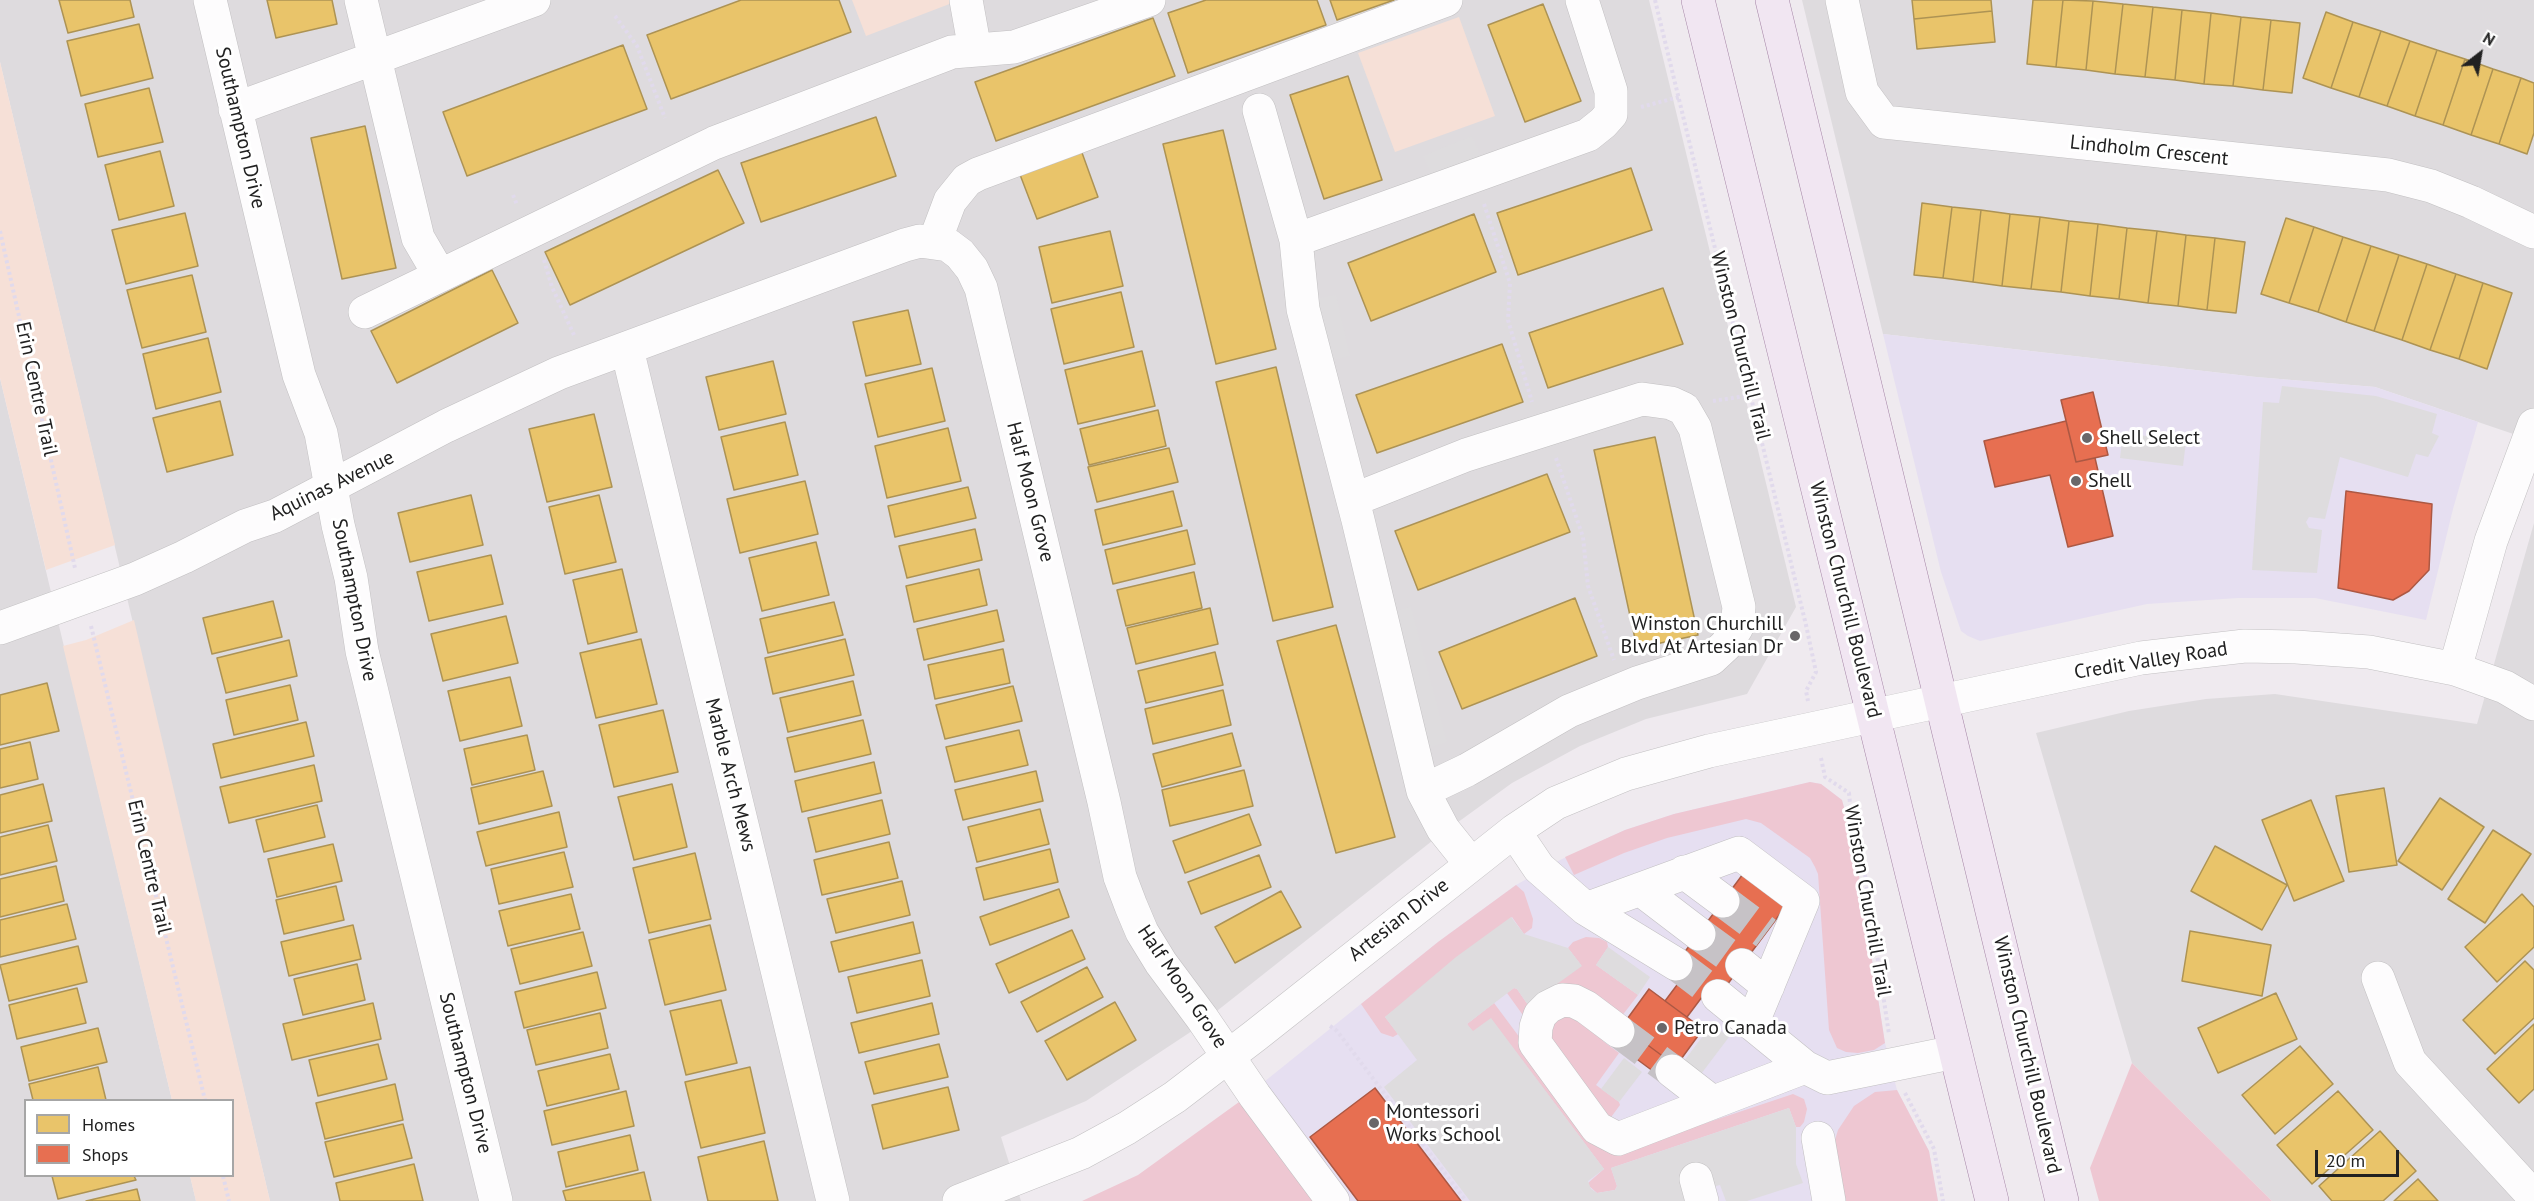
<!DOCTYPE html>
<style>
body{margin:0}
#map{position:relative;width:2534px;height:1201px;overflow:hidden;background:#efeaef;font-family:"PT Sans",sans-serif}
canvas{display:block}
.legend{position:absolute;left:24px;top:1099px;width:210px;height:78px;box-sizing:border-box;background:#fff;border:2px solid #a6a6a6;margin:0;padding:8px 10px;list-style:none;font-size:18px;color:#212121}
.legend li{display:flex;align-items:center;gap:12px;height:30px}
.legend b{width:30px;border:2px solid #a6a6a6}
.north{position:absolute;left:2450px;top:24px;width:60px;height:60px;-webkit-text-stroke:4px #fff;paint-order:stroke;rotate:31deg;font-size:16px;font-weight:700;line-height:24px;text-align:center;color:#212121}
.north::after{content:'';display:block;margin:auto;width:21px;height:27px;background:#212121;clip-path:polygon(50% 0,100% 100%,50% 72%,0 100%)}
.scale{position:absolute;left:2315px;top:1150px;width:84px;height:27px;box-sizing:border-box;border:3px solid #212121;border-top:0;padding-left:8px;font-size:18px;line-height:21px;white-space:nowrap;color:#212121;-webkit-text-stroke:4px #fff;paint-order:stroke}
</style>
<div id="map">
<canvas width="2534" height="1201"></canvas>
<ul class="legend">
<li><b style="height:16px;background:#e9c46a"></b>Homes</li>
<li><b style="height:16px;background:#e76f51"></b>Shops</li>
</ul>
<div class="north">N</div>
<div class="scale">20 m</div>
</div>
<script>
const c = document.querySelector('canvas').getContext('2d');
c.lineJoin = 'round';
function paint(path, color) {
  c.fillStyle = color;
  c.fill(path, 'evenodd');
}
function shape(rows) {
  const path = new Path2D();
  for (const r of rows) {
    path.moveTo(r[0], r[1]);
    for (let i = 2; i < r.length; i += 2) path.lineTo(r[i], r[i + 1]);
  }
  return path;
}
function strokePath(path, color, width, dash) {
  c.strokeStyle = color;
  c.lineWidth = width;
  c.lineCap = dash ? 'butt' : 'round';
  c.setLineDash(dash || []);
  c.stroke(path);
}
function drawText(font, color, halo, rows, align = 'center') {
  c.font = font + ' "PT Sans",sans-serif';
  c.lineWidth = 6;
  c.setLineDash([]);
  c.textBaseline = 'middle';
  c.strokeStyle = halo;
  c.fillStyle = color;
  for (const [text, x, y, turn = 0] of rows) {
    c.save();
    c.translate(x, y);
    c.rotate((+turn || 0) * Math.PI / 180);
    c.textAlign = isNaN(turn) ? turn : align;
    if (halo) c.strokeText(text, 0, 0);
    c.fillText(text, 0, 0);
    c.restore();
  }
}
paint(shape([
 [0,0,1649,0,1796,607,1747,694,1646,719,1580,746,1512,783,1432,841,1189,1033,1086,1101,1001,1137,1021,1201,270,1201,0,62],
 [1802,0,2534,0,2534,441,2375,387,2256,377,1883,334],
 [0,378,172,1100,26,1100,26,1176,190,1176,196,1201,0,1201],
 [2534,523,2534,1201,2272,1201,2132,1063,2036,733,2129,711,2206,699,2275,694,2477,724]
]), '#dedbde');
paint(shape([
 [1883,334,2256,377,2375,387,2478,422,2453,509,2426,620,2315,598,2238,598,2147,604,1980,641,1968,636,1961,631,1941,572],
 [1810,782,1821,784,1842,800,1854,844,1885,1043,1897,1090,1929,1151,1938,1201,1298,1201,1239,1102,1438,942,1516,885,1560,860,1625,830,1674,814]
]), '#e6dff1');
paint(shape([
 [1810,782,1821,784,1842,800,1854,844,1885,1043,1874,1050,1858,1053,1846,1052,1837,1048,1829,1030,1818,874,1815,867,1810,858,1761,823,1746,819,1667,838,1624,853,1574,875,1565,857,1625,830,1674,814],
 [1516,885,1524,892,1533,919,1532,928,1524,934,1512,917,1385,1017,1398,1034,1393,1037,1381,1033,1361,1004,1438,942],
 [1586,937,1599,938,1607,942,1608,947,1596,965,1638,995,1618,1021,1589,999,1525,1018,1507,993,1514,988,1517,989,1528,1005,1581,965,1568,948,1573,942],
 [1494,1003,1601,1147,1616,1153,1793,1094,1804,1099,1807,1109,1804,1122,1800,1127,1796,1127,1789,1108,1611,1168,1617,1186,1615,1190,1597,1193,1587,1184,1604,1169,1491,1019,1473,1032,1467,1024],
 [1568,1011,1608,1034,1603,1041,1619,1053,1596,1085,1619,1102,1620,1105,1606,1124,1548,1048,1549,1026],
 [2132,1063,2272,1201,2099,1201,2090,1168],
 [1897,1090,1929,1151,1938,1201,1841,1201,1832,1150,1838,1130,1854,1106,1875,1092],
 [1239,1102,1314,1201,1082,1201,1138,1175]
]), '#eec7d2');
paint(shape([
 [852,0,950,0,952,3,866,36],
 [1459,17,1495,116,1395,152,1358,53],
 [0,62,115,545,46,570,0,378],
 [134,620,270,1201,196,1201,190,1176,232,1176,232,1100,172,1100,63,646,86,640]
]), '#f6e0d7');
paint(shape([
 [1472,136,1481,157,1432,176,1423,156],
 [1336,295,1350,356,1328,361,1314,299],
 [2282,386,2376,396,2437,414,2432,433,2439,436,2428,457,2416,454,2408,477,2340,457,2325,519,2309,517,2306,522,2309,528,2322,530,2317,573,2252,570,2263,402,2279,403],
 [2123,433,2186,441,2183,466,2120,458],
 [1411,607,1447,742,1426,748,1390,613],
 [1511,917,1524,934,1568,948,1582,966,1528,1005,1517,989,1514,988,1467,1024,1473,1031,1491,1018,1604,1169,1588,1181,1591,1189,1597,1193,1615,1190,1617,1186,1611,1168,1789,1108,1796,1127,1796,1164,1803,1183,1747,1201,1726,1201,1720,1185,1712,1187,1716,1201,1470,1201,1384,1087,1417,1060,1385,1017,1456,957],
 [1608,947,1650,977,1638,995,1596,965],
 [1712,1024,1729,1037,1698,1078,1681,1065],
 [1624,1058,1642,1072,1619,1102,1601,1089]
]), '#dedcde');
const homes = shape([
 [59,0,130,0,134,17,68,33,59,0],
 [267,0,332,0,337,24,276,38,267,0],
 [741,0,839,0,851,32,671,99,647,35,741,0],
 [1206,0,1317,0,1326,25,1188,73,1168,13,1206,0],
 [1330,0,1394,0,1337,20,1330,0],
 [1912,0,1991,0,1992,11,1914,19,1912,0],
 [2033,0,2063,0,2056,67,2027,64,2033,0],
 [2063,0,2093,1,2086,70,2056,67,2063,0],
 [2093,1,2123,4,2115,74,2086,70,2093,1],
 [1543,4,1581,101,1525,122,1488,25,1543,4],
 [2123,4,2153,7,2145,77,2115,74,2123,4],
 [2153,7,2182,10,2175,80,2145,77,2153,7],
 [2182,10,2211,13,2204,84,2175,80,2182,10],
 [1992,11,1995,42,1917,49,1914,19,1992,11],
 [2326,12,2353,22,2331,88,2303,78,2326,12],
 [2211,13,2241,17,2233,86,2204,84,2211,13],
 [2241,17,2271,20,2263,90,2233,86,2241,17],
 [1153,18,1175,76,996,141,975,82,1153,18],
 [2271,20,2300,23,2292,93,2263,90,2271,20],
 [2353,22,2381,31,2359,97,2331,88,2353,22],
 [139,24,153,78,81,96,67,41,139,24],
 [2381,31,2410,41,2387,106,2359,97,2381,31],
 [2410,41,2437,50,2415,116,2387,106,2410,41],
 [623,45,647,109,467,176,443,112,623,45],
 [2437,50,2465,59,2443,125,2415,116,2437,50],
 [2465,59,2493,69,2471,135,2443,125,2465,59],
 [2493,69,2521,78,2499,144,2471,135,2493,69],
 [1348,76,1382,180,1324,199,1290,95,1348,76],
 [2521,78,2534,83,2534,133,2527,154,2499,144,2521,78],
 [149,88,163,142,98,157,85,104,149,88],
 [876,117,896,176,761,222,741,163,876,117],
 [365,126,396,268,342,279,311,138,365,126],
 [1223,130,1276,349,1216,364,1163,144,1223,130],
 [1081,150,1098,197,1037,219,1019,172,1081,150],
 [160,151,174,206,119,220,105,165,160,151],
 [1631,168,1652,230,1518,275,1497,213,1631,168],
 [718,170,744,223,570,305,545,252,718,170],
 [1922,203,1952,207,1943,278,1914,275,1922,203],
 [1952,207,1981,210,1973,282,1943,278,1952,207],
 [1981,210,2010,214,2002,286,1973,282,1981,210],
 [185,213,198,266,126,284,112,230,185,213],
 [1474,214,1496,272,1371,321,1348,263,1474,214],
 [2010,214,2040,217,2031,289,2002,286,2010,214],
 [2040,217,2069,221,2061,292,2031,289,2040,217],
 [2286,218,2314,227,2289,303,2261,294,2286,218],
 [2069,221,2098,224,2090,296,2061,292,2069,221],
 [2098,224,2127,228,2119,299,2090,296,2098,224],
 [2314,227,2343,237,2318,312,2289,303,2314,227],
 [2127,228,2157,231,2148,303,2119,299,2127,228],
 [1110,231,1123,286,1052,303,1039,247,1110,231],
 [2157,231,2186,235,2178,306,2148,303,2157,231],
 [2186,235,2215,238,2207,310,2178,306,2186,235],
 [2343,237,2371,246,2346,322,2318,312,2343,237],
 [2215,238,2245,242,2236,313,2207,310,2215,238],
 [2371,246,2399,255,2374,331,2346,322,2371,246],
 [2399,255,2427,264,2402,340,2374,331,2399,255],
 [2427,264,2456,274,2430,350,2402,340,2427,264],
 [492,270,518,323,397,383,371,331,492,270],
 [2456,274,2483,283,2459,359,2430,350,2456,274],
 [192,275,206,332,142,348,127,290,192,275],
 [2483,283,2512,293,2487,369,2459,359,2483,283],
 [1663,288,1683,344,1548,388,1529,333,1663,288],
 [1121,292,1134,347,1064,364,1051,309,1121,292],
 [908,310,921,364,866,376,853,322,908,310],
 [208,338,221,392,156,409,143,354,208,338],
 [1502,344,1523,402,1377,453,1356,395,1502,344],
 [1142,351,1155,406,1078,424,1065,370,1142,351],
 [773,361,786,414,719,430,706,377,773,361],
 [1276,367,1333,607,1273,621,1216,382,1276,367],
 [932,368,945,421,878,437,865,384,932,368],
 [220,401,233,455,167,472,153,418,220,401],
 [1158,410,1166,446,1089,465,1080,429,1158,410],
 [594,414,612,487,547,502,529,429,594,414],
 [785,422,798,475,734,490,721,437,785,422],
 [948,428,961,481,887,498,875,446,948,428],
 [1655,437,1698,635,1637,648,1594,450,1655,437],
 [1169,448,1178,482,1097,502,1088,467,1169,448],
 [1547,474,1570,532,1418,590,1395,531,1547,474],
 [805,481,818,534,740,553,727,499,805,481],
 [968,487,976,518,895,537,888,506,968,487],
 [1173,491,1182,526,1103,545,1095,510,1173,491],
 [471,495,483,545,410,562,398,513,471,495],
 [599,495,616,562,565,574,549,507,599,495],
 [975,529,982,560,907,578,899,546,975,529],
 [1187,530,1195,564,1113,584,1105,550,1187,530],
 [816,542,829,595,762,611,749,558,816,542],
 [491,555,503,604,429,621,417,572,491,555],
 [622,569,637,632,588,644,573,580,622,569],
 [979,569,987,605,914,622,906,586,979,569],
 [1194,572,1202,608,1126,626,1117,590,1194,572],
 [1575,598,1597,656,1462,709,1439,652,1575,598],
 [273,601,282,637,212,654,203,618,273,601],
 [834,602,843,635,768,653,760,619,834,602],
 [1210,608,1218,644,1136,664,1127,628,1210,608],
 [997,610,1004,641,924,660,917,629,997,610],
 [506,616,518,663,443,681,431,634,506,616],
 [1336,625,1395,837,1336,853,1277,641,1336,625],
 [641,639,657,704,596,718,580,653,641,639],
 [845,639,854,675,773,694,765,658,845,639],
 [289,640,297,676,226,693,217,658,289,640],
 [1003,649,1010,683,935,699,928,665,1003,649],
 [1215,652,1223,685,1146,703,1138,671,1215,652],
 [510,677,522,726,460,741,448,691,510,677],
 [853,681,861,715,788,732,780,698,853,681],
 [47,683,59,731,0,745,0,695,47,683],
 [290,685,298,720,234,735,226,700,290,685],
 [1013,686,1022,721,945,739,936,705,1013,686],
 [1223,690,1231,725,1153,744,1145,709,1223,690],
 [663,710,678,772,614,787,599,725,663,710],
 [863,720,871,754,795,772,787,738,863,720],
 [306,722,314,756,221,778,213,744,306,722],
 [1019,730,1028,765,955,782,946,747,1019,730],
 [1232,733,1241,766,1162,787,1153,754,1232,733],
 [527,735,535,770,472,785,464,749,527,735],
 [30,742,38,779,0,788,0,749,30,742],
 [874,762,881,793,802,812,795,781,874,762],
 [314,765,322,801,229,823,220,787,314,765],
 [1244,770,1253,806,1170,826,1162,790,1244,770],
 [543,771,552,806,479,824,471,788,543,771],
 [1036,771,1043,801,963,820,955,790,1036,771],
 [43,784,52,821,0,833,0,795,43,784],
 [672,784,687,847,634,860,618,797,672,784],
 [2384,788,2397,865,2349,872,2336,796,2384,788],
 [2440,798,2484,827,2442,890,2398,861,2440,798],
 [882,800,890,834,816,852,808,818,882,800],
 [2311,800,2344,881,2294,901,2262,820,2311,800],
 [317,805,325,837,264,852,256,820,317,805],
 [1040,809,1049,844,977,862,968,827,1040,809],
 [559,812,567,847,486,866,477,832,559,812],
 [1249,814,1261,845,1185,873,1173,841,1249,814],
 [48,825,57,861,0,875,0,837,48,825],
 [2493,830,2531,854,2485,923,2448,899,2493,830],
 [889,842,898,878,822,895,814,860,889,842],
 [333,844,342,881,277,897,268,859,333,844],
 [2215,846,2287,885,2262,930,2191,891,2215,846],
 [1050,849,1058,882,984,900,976,868,1050,849],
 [564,852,573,887,499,904,491,869,564,852],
 [695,853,711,919,649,933,633,868,695,853],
 [1259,855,1271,887,1201,914,1188,882,1259,855],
 [56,866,64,901,0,917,0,879,56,866],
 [902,881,910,915,836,933,827,899,902,881],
 [336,886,344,920,284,934,276,900,336,886],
 [1059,889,1069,917,990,945,980,917,1059,889],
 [1281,891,1301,927,1235,963,1215,927,1281,891],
 [571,894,580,929,508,946,499,911,571,894],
 [2522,894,2534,907,2534,947,2497,982,2465,947,2522,894],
 [67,904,76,939,0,957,0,920,67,904],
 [913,922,920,953,839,972,831,942,913,922],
 [353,925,361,959,289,976,281,942,353,925],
 [710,925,726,990,665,1005,649,940,710,925],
 [1072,930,1085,959,1009,993,996,964,1072,930],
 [2190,931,2271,945,2262,996,2182,981,2190,931],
 [583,932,592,966,520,984,511,949,583,932],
 [78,946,87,982,9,1001,0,965,78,946],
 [922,960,930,996,857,1013,848,977,922,960],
 [2525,961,2534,970,2534,1018,2495,1054,2463,1020,2525,961],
 [357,964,365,1000,303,1015,294,979,357,964],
 [1087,967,1103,997,1037,1032,1021,1002,1087,967],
 [597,972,606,1008,524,1028,515,992,597,972],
 [77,988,86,1023,17,1039,9,1005,77,988],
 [2276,993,2297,1039,2218,1073,2198,1028,2276,993],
 [721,1000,737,1063,686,1075,670,1011,721,1000],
 [1115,1002,1136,1040,1067,1080,1045,1041,1115,1002],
 [373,1003,381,1039,292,1060,283,1024,373,1003],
 [932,1003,939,1034,859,1053,851,1023,932,1003],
 [600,1013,608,1048,536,1065,527,1030,600,1013],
 [2534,1024,2534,1089,2519,1103,2487,1069,2534,1024],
 [98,1028,107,1062,29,1081,21,1047,98,1028],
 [378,1044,387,1079,318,1096,309,1060,378,1044],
 [939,1044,948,1077,874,1094,865,1062,939,1044],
 [2300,1046,2333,1084,2275,1134,2242,1095,2300,1046],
 [610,1054,619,1089,547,1106,538,1071,610,1054],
 [98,1067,106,1100,33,1100,29,1084,98,1067],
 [750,1067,765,1133,701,1148,685,1082,750,1067],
 [395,1084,403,1120,325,1139,316,1103,395,1084],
 [948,1087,959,1130,883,1149,872,1105,948,1087],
 [626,1091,634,1126,552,1145,544,1111,626,1091],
 [2338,1091,2373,1130,2312,1184,2277,1145,2338,1091],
 [403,1124,412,1158,334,1177,325,1142,403,1124],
 [2380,1131,2416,1171,2383,1201,2332,1201,2319,1186,2380,1131],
 [630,1135,638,1170,566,1187,558,1152,630,1135],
 [764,1141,778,1201,708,1201,698,1157,764,1141],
 [414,1164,423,1201,340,1201,336,1183,414,1164],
 [644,1172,651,1201,566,1201,563,1191,644,1172],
 [52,1176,134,1176,136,1180,58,1199,52,1176],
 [2418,1179,2438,1201,2394,1201,2418,1179],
 [137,1189,140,1201,86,1201,137,1189]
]);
paint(homes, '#e9c46a');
strokePath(homes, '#ad9354', 1.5);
const shops = shape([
 [2093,392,2108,455,2076,462,2061,400,2093,392],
 [2066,421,2076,462,2095,458,2113,536,2068,547,2050,475,1995,487,1984,441,2066,421],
 [2346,491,2432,504,2429,570,2409,591,2393,600,2338,588,2346,491],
 [1743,874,1786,906,1712,1005,1702,997,1687,1017,1665,1001,1680,981,1669,973,1743,874],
 [1649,989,1703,1029,1676,1066,1622,1026,1649,989],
 [1622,1026,1676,1066,1665,1080,1611,1040,1622,1026],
 [1375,1088,1461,1201,1358,1201,1310,1137,1375,1088]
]);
paint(shops, '#e76f51');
strokePath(shops, '#ac5843', 1.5);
strokePath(shape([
 [1723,901,1766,933],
 [1699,934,1742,965],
 [1676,964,1718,996],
 [1618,1031,1672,1071]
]), '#c6c2c6', 33, [33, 16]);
const minor = shape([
 [210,0,299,375,321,433,338,525,351,578,362,651,496,1201],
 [361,0,418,238,439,274],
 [966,0,975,50],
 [1842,0,1862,92,1884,122,2388,175,2431,186,2471,202,2534,232],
 [235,109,534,0],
 [1259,110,1296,240,1303,309,1358,520,1423,791,1443,829,1471,864],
 [1296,240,1588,135,1603,123,1611,114,1611,91,1582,0],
 [935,241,950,201,967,180,978,174,1446,0],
 [365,312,714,143,952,52,1014,47,1149,0],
 [627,349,833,1201],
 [1353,500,1466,455,1642,399,1671,403,1684,409,1695,428,1739,607,1737,627,1726,645,1711,659,1637,683,1569,711,1467,770,1423,791],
 [0,628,135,579,184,557,245,526,275,516,446,426,559,373,905,245,920,241,948,245,960,254,972,269,981,288,1104,802,1120,877,1131,906,1142,932,1161,963,1202,1018,1255,1096,1333,1201],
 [2455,669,2491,541,2534,425],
 [1514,831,1539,868,1586,909,1676,964],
 [1684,872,1723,901],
 [1640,889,1699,934],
 [1586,909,1739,853,1803,901,1752,1024],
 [1742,965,1768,986],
 [2378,978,2410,1062,2534,1197],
 [1718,996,1805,1067,1827,1078,1955,1052],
 [1618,1031,1586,1007,1574,1001,1562,1000,1548,1007,1540,1015,1536,1027,1535,1043,1597,1128,1618,1139,1805,1067],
 [1672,1071,1712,1102],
 [1818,1138,1829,1201],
 [1696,1179,1702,1201],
 [959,1201,1081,1153,1127,1128,1175,1097,1256,1035,1514,831,1556,803,1626,774,1709,751,2141,658,2245,646,2296,647,2369,652,2455,669,2505,687,2534,704]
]);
const major = shape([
 [1698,0,1992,1201],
 [1772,0,2062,1201]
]);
strokePath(minor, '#c2c0c2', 34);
strokePath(major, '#a585a6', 34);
strokePath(shape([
 [1655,0,1806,625,1816,672,1806,691,1808,701],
 [615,16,637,46,665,118],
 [1641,107,1679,97],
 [513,195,517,205],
 [1484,204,1510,283,1508,320,1532,402],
 [0,231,75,568],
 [544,260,552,287,574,335],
 [1713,401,1752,395],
 [1556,458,1583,537,1588,586,1614,660],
 [91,626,205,1100],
 [1821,758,1825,777,1849,793,1851,814,1860,842,1889,1034],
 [1330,1026,1337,1031,1466,1201],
 [1905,1093,1934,1149,1943,1201],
 [223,1176,229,1201]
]), '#e1daec', 4, [3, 3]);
strokePath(minor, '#fdfcfd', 33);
strokePath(major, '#f1e6f2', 33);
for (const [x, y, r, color] of [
 [2087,438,6,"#696769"],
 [2076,481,6,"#696769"],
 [1795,636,6,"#696769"],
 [1662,1028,6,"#696769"],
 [1374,1123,6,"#696769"]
]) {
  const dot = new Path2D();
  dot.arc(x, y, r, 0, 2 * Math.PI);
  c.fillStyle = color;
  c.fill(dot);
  strokePath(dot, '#fff', 2);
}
drawText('20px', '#212121', '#fff', [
 ["Southampton Drive",240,128,77],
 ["Lindholm Crescent",2149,151,6],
 ["Winston Churchill Trail",1740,346,76],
 ["Erin Centre Trail",36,389,78],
 ["Aquinas Avenue",332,486,-26],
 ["Half Moon Grove",1030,492,76],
 ["Southampton Drive",354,600,79],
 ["Winston Churchill Boulevard",1845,600,76],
 ["Credit Valley Road",2151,661,-9],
 ["Marble Arch Mews",730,775,76],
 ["Erin Centre Trail",149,867,77],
 ["Winston Churchill Trail",1867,901,80],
 ["Artesian Drive",1399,920,-38],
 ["Half Moon Grove",1182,987,56],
 ["Winston Churchill Boulevard",2027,1055,77],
 ["Southampton Drive",465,1073,76]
]);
drawText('20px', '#212121', '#fff', [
 ["Shell Select",2099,438],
 ["Shell",2088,481],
 ["Winston Churchill",1783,624,"right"],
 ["Blvd At Artesian Dr",1783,647,"right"],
 ["Petro Canada",1674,1028],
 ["Montessori",1386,1112],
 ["Works School",1386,1135]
], 'left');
</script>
